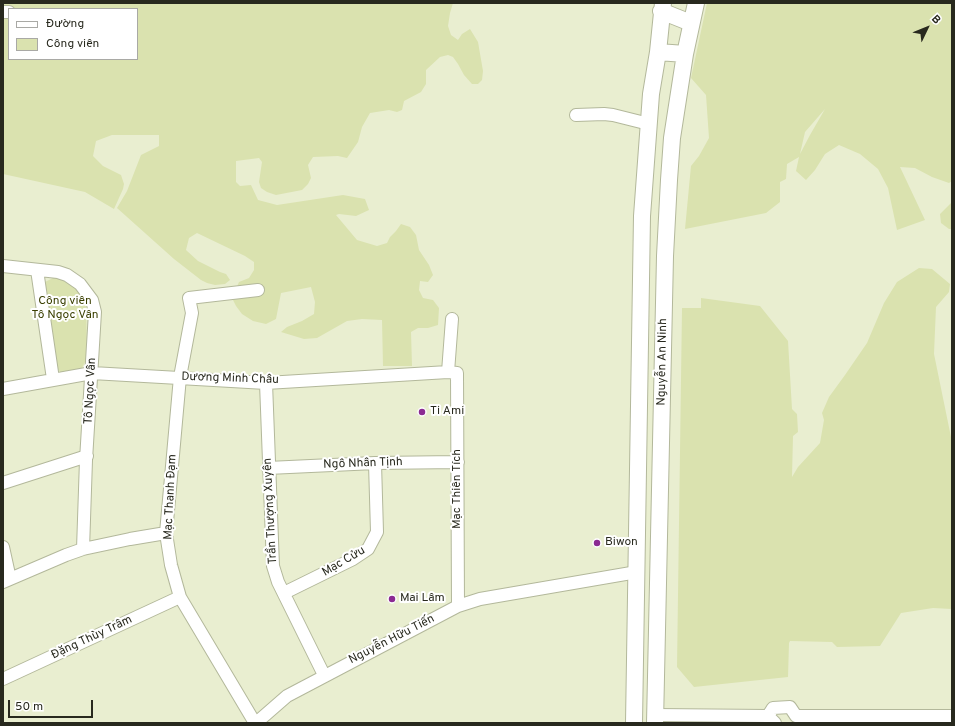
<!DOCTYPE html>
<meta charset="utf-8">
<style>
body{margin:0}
#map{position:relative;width:955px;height:726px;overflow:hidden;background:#e9eed0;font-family:Overpass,sans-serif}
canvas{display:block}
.frame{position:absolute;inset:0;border:4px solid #28291e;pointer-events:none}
.legend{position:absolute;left:8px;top:8px;width:130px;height:52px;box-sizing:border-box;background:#fff;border:1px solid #a9a9a5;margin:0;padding:5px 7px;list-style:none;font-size:12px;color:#28291e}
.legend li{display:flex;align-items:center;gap:8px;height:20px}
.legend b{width:20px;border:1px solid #a9a9a5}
.north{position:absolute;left:907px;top:8px;width:40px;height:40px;-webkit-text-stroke:3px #fff;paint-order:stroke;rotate:47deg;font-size:11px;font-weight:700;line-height:16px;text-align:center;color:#28291e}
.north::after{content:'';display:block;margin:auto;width:14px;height:18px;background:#28291e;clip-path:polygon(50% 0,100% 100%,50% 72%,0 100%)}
.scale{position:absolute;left:8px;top:700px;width:85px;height:18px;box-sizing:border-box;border:2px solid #28291e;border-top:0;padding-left:5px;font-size:12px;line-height:14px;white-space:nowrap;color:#28291e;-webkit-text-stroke:3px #fff;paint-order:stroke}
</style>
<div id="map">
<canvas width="955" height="726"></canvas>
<div class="frame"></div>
<ul class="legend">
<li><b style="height:5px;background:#fff"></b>Đường</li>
<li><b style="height:11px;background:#dae2af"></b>Công viên</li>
</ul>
<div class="north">B</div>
<div class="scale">50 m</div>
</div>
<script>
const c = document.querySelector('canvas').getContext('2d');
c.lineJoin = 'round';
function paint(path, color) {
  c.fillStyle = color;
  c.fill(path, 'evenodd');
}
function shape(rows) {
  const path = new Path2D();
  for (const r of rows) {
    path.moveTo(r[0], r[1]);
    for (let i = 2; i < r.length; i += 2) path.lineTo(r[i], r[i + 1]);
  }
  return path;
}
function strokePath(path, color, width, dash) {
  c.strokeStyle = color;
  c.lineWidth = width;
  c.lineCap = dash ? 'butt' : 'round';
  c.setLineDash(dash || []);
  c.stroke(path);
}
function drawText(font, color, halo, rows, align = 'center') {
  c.font = font + ' Overpass,sans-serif';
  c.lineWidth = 4;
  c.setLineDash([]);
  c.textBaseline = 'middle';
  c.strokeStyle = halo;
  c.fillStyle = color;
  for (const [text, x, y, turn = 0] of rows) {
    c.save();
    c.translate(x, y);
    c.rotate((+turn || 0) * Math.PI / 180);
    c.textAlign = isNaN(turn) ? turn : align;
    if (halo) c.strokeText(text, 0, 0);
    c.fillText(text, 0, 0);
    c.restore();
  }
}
paint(shape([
 [3,3,453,3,450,13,448,26,451,35,458,40,462,34,470,29,478,42,483,71,482,80,478,84,472,84,464,75,458,64,453,57,448,55,440,57,426,70,426,84,421,92,404,101,402,110,397,112,389,110,370,113,362,127,358,142,347,158,338,156,313,157,308,165,311,178,308,184,302,190,276,195,267,192,261,188,259,182,262,162,259,158,236,161,236,182,240,186,251,185,258,200,277,205,343,195,365,199,369,210,356,216,339,214,336,215,357,240,377,246,387,243,390,237,396,231,401,224,410,227,416,235,419,250,429,265,433,275,428,282,420,281,419,290,423,298,433,300,439,308,438,325,428,328,418,328,411,332,412,366,383,366,382,320,362,319,347,321,317,338,304,339,281,332,287,327,302,321,314,314,315,302,311,287,281,293,276,319,266,324,253,321,242,314,236,306,232,298,239,282,249,278,254,270,254,262,245,256,197,233,189,238,186,250,198,261,220,272,226,274,230,280,225,284,215,285,207,283,201,280,174,259,117,208,127,191,141,155,159,146,159,135,112,135,96,141,93,156,103,166,121,175,124,184,123,189,114,209,85,192,3,174],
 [9,9,137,9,137,59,9,59],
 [707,3,952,3,952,181,949,183,932,177,915,168,900,167,925,220,897,230,888,188,878,169,860,154,839,145,825,154,815,170,806,180,796,171,799,157,787,164,786,179,780,182,780,202,766,213,685,229,691,166,699,156,709,138,706,95,691,78],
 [825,109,810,135,800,154,805,132],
 [952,202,952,229,949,229,941,223,940,214],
 [919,268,932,269,950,284,949,292,936,307,934,354,952,442,952,609,933,608,901,613,880,646,837,647,832,642,790,641,789,643,788,677,694,687,677,667,682,308,701,308,701,298,760,306,788,341,792,409,797,414,798,432,793,436,792,477,798,467,820,443,824,420,822,413,829,397,845,375,867,343,884,303,897,282],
 [57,277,64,279,73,284,86,301,87,350,85,362,81,370,62,374,55,366,41,294,45,282,53,278]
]), '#dae2af');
const minor = shape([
 [3,12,9,12],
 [576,115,604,114,613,115,649,124],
 [3,266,58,272,67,275,80,284,92,300,95,312,86,460,83,549],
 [37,270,53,379],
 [448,372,452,319],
 [266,383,273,566,278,582,324,675],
 [3,389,92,373,266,383,448,372,457,373,458,606],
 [268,468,375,463,458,462],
 [3,483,87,456],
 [3,547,10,579],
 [3,582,66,555,83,549,130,539,166,533],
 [284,593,353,559,368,549,377,532,375,463],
 [3,679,180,597],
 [655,715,768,716,775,723],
 [768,716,773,708,790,707,796,716],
 [796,716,952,716],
 [255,723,180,597,171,565,166,533,180,377,192,313,189,298,258,290],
 [256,723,287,696,458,606,480,599,637,572]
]);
const major = shape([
 [661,11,691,23],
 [658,52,685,54],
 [634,723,642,216,651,94,658,52,663,3],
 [655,723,665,256,669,180,672,138,685,54,696,3]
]);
strokePath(minor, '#b3b89b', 14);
strokePath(major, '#b3b89b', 18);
strokePath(minor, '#fff', 12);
strokePath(major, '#fff', 16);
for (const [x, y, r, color] of [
 [422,412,4,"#8b2a92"],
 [597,543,4,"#8b2a92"],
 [392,599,4,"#8b2a92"]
]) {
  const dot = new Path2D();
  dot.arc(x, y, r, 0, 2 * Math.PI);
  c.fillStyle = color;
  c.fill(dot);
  strokePath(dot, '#fff', 1.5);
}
drawText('12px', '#3a3f00', '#fff', [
 ["Công viên",65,302],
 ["Tô Ngọc Vân",65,316]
]);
drawText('12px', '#28291e', '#fff', [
 ["Nguyễn An Ninh",663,362,-89],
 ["Dương Minh Châu",230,379,2],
 ["Tô Ngọc Vân",91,391,-87],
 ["Ngô Nhân Tịnh",363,464,-2],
 ["Mạc Thiên Tích",458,489,-90],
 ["Mạc Thanh Đạm",171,497,-87],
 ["Trần Thượng Xuyên",271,511,-93],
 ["Mạc Cửu",344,562,-30],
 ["Đặng Thùy Trâm",92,638,-25],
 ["Nguyễn Hữu Tiến",392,640,-27]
]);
drawText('12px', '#28291e', '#fff', [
 ["Ti Ami",430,412],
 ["Biwon",605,543],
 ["Mai Lâm",400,599]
], 'left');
</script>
